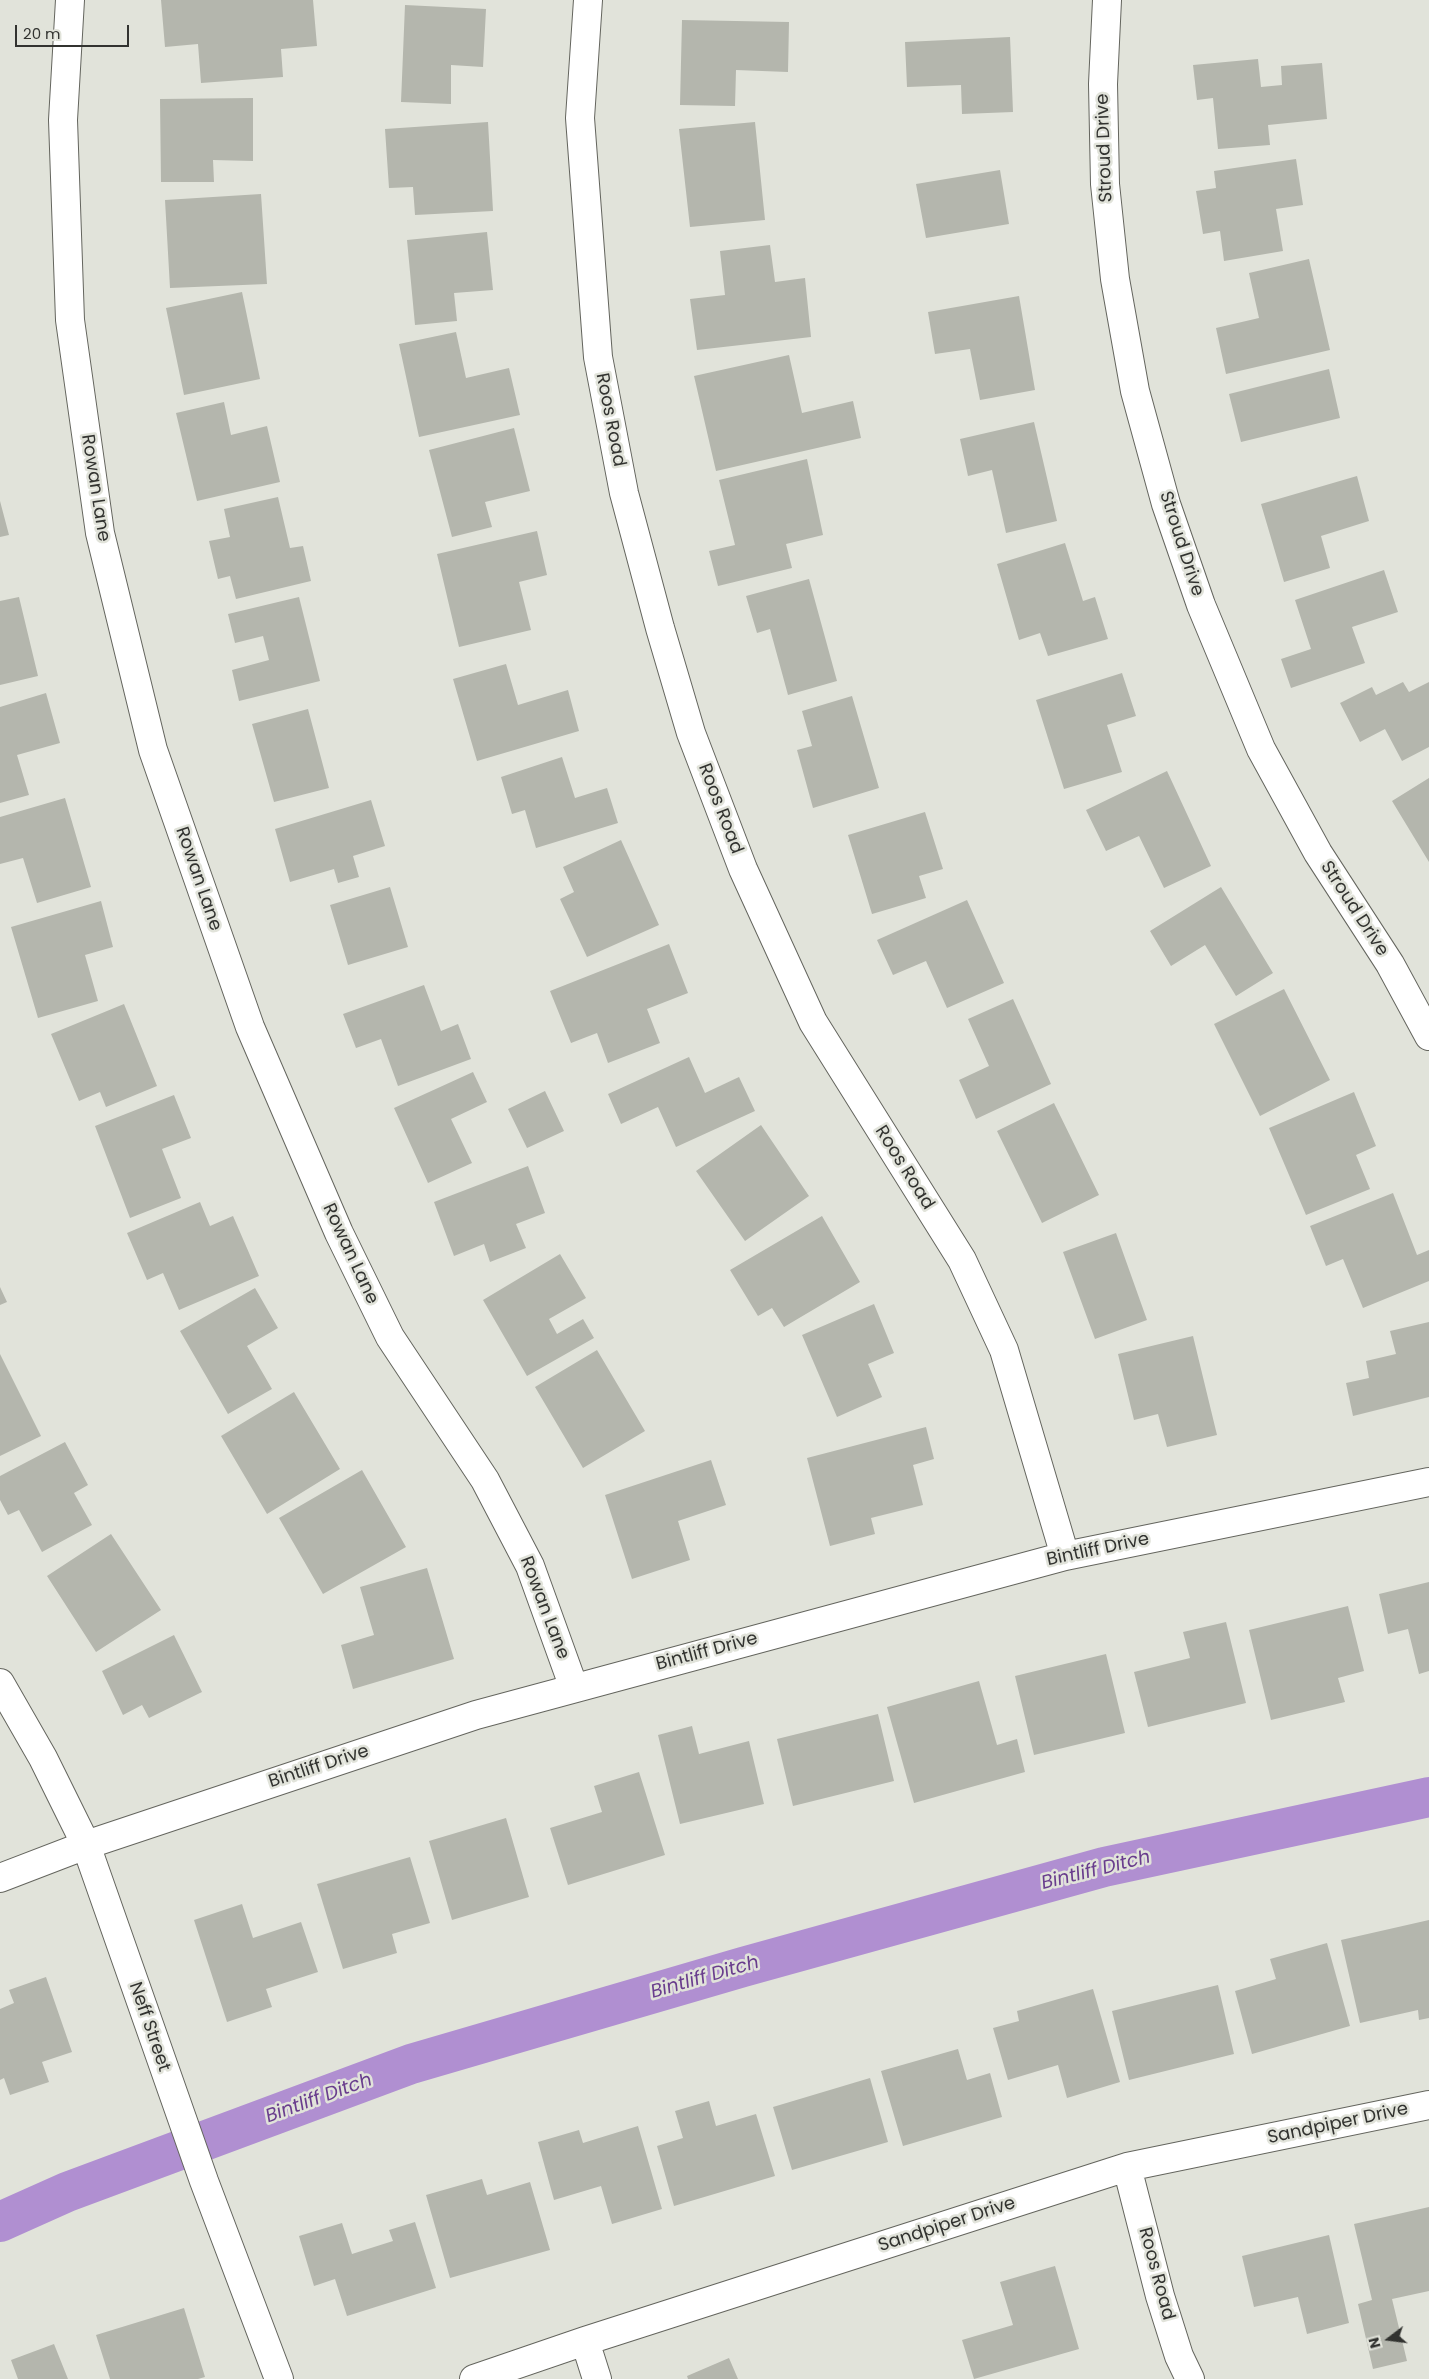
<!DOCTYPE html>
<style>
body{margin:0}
#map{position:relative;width:1429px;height:2379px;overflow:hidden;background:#e1e3da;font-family:Poppins,sans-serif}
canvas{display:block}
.north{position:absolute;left:1364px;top:2314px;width:50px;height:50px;-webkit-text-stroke:4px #e1e3da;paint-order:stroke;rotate:255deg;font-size:14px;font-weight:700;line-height:20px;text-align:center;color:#323330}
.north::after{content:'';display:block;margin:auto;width:18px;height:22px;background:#323330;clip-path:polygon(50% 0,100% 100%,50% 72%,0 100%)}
.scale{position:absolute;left:15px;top:25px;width:114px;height:22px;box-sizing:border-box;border:2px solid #323330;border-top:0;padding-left:6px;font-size:15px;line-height:18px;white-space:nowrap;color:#323330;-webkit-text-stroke:4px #e1e3da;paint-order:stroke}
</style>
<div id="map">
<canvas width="1429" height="2379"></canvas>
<div class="north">N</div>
<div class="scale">20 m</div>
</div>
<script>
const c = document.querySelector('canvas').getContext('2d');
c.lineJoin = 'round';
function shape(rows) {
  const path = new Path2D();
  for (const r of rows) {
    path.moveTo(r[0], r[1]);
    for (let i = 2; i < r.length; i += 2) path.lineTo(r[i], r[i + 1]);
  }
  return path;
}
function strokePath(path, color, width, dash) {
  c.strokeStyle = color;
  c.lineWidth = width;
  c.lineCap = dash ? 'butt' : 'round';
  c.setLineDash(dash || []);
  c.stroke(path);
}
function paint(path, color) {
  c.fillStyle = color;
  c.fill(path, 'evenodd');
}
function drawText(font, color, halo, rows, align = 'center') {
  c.font = font + ' Poppins,sans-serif';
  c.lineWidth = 5;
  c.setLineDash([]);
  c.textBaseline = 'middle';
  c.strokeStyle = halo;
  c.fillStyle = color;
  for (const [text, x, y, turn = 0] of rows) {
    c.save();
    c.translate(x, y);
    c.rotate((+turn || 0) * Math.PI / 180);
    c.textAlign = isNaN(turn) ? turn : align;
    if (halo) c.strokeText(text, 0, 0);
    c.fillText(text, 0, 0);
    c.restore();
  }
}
strokePath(shape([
 [0,2222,67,2192,411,2064,743,1967,1104,1867,1429,1797]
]), '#b08fd1', 40);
paint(shape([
 [161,0,313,0,317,46,281,49,283,77,201,83,198,44,165,47],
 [405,5,486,9,483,67,451,65,451,104,401,102],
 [682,20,789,22,788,72,736,70,735,106,680,105],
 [1010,37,1013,112,962,114,961,85,907,87,905,42],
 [1258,59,1261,87,1282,85,1281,66,1322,63,1327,119,1268,125,1270,145,1218,149,1213,98,1197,100,1193,65],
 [253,98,253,161,213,160,214,182,161,182,160,99],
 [488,122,493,211,415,215,413,187,389,188,385,129],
 [755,122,765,220,690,227,679,129],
 [1296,159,1303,205,1276,209,1283,251,1224,261,1220,231,1203,234,1196,191,1216,188,1214,171],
 [1000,170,1009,224,926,238,916,184],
 [261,194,267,284,170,288,165,200],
 [487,232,493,290,454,293,457,321,415,325,407,240],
 [770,245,775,282,805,278,811,337,697,350,690,299,725,295,720,251],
 [1309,259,1330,350,1226,374,1216,328,1259,318,1249,273],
 [242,292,260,379,184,395,166,308],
 [1019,296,1035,390,980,400,970,349,935,354,928,312],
 [456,332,466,378,509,368,520,415,419,437,399,344],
 [789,355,802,413,853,401,861,438,716,471,694,376],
 [1329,369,1340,418,1241,442,1229,394],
 [224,402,231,435,267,426,280,482,197,501,176,413],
 [1034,422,1057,521,1006,533,992,470,968,476,960,439],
 [514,428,530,491,485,502,492,527,452,537,429,450],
 [807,459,823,535,786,544,792,568,718,586,709,551,735,545,719,480],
 [1357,476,1369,521,1321,536,1330,568,1284,582,1261,504],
 [278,497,290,548,303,546,311,581,236,599,230,576,218,579,209,541,230,537,224,509],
 [0,501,9,535,0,537],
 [537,531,547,575,519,582,531,630,459,647,437,554],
 [1065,543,1083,601,1095,597,1108,639,1048,656,1040,633,1019,640,997,564],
 [1384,570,1398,612,1352,627,1365,663,1291,688,1281,659,1311,649,1295,600],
 [809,579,837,681,788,695,770,629,757,633,746,596],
 [19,597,38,676,0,685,0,601],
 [299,597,320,681,239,701,232,670,269,660,263,636,235,643,228,614],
 [506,664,518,705,568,690,579,731,477,761,453,679],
 [1122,673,1136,716,1107,725,1122,772,1064,789,1036,700],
 [1403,682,1409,692,1429,682,1429,747,1402,761,1385,729,1360,742,1340,703,1372,687,1376,695],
 [46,693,60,743,17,755,29,795,0,803,0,707],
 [852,696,879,788,813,808,797,750,812,746,802,711],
 [308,709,329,788,274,802,252,724],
 [562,757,575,798,607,788,618,823,536,848,525,810,512,814,501,777],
 [1167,771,1211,866,1164,888,1139,836,1106,851,1086,810],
 [1429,778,1429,862,1392,801],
 [65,798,91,887,37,903,23,858,0,864,0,817],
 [371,800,385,846,353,856,359,877,338,883,334,869,290,882,275,829],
 [925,812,943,869,919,876,926,898,872,914,848,835],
 [621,840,659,925,587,957,560,899,574,892,563,867],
 [390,887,408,947,348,965,330,905],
 [1221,887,1273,973,1236,996,1205,945,1171,966,1150,931],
 [967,900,1004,983,947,1008,926,961,893,975,877,940],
 [101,901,113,947,85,955,98,1001,38,1018,11,927],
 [669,944,688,993,647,1009,660,1043,608,1063,597,1033,571,1043,550,991],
 [424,985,441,1031,458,1024,471,1059,398,1086,381,1039,356,1048,343,1014],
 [1284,989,1330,1080,1260,1116,1214,1024],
 [1013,999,1051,1084,976,1119,959,1080,989,1066,968,1019],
 [124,1004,157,1086,106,1107,100,1092,79,1101,51,1034],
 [689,1057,705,1093,739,1077,755,1111,676,1147,658,1107,621,1124,608,1094],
 [473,1072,487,1102,451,1119,472,1163,428,1183,394,1108],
 [545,1091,564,1131,527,1148,508,1109],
 [1354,1092,1376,1146,1356,1155,1370,1189,1306,1215,1269,1128],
 [174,1095,191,1138,162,1149,181,1198,130,1218,95,1126],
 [1054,1103,1099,1195,1042,1223,997,1131],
 [761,1125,809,1196,745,1241,696,1171],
 [528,1166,545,1213,516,1224,526,1248,490,1262,484,1244,454,1256,434,1202],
 [1393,1193,1417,1255,1429,1250,1429,1281,1363,1308,1343,1259,1326,1266,1310,1226],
 [200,1202,210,1226,233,1216,259,1276,179,1310,163,1273,147,1280,127,1233],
 [822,1216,860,1282,784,1327,772,1308,758,1316,730,1270],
 [1116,1233,1147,1320,1095,1339,1063,1252],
 [560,1254,586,1298,549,1319,557,1334,583,1319,594,1338,527,1376,483,1300],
 [0,1287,7,1302,0,1305],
 [255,1288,278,1328,247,1346,272,1389,228,1414,180,1331],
 [874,1304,894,1353,868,1364,882,1397,837,1417,802,1335],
 [1429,1322,1429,1397,1353,1416,1346,1383,1369,1378,1366,1361,1396,1354,1390,1331],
 [1193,1336,1217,1435,1167,1447,1158,1414,1134,1420,1118,1354],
 [597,1350,645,1431,583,1468,535,1387],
 [0,1354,41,1436,0,1456],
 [294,1392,340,1469,267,1514,221,1436],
 [926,1427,934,1459,913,1465,923,1505,871,1518,875,1534,830,1546,807,1458],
 [65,1442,88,1485,74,1493,92,1525,42,1552,19,1510,8,1515,0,1500,0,1476],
 [711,1460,726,1505,678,1521,690,1560,632,1579,605,1495],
 [362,1470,406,1547,323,1594,279,1518],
 [111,1534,161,1610,96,1652,47,1576],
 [427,1568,454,1659,353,1689,341,1645,374,1635,360,1587],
 [1429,1582,1429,1671,1419,1674,1408,1629,1388,1634,1379,1594],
 [1348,1606,1364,1671,1338,1678,1345,1702,1271,1720,1249,1630],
 [1226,1622,1246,1703,1148,1727,1134,1672,1190,1658,1183,1632],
 [174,1635,202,1692,149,1718,142,1705,123,1715,102,1671],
 [1106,1654,1125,1733,1034,1755,1015,1676],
 [979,1681,997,1745,1017,1739,1025,1772,914,1803,887,1707],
 [878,1714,894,1781,793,1806,777,1739],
 [692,1726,699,1754,749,1741,764,1804,680,1824,658,1735],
 [639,1772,665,1855,568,1885,550,1828,602,1812,594,1786],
 [506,1818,529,1897,452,1920,429,1841],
 [410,1857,430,1923,392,1934,397,1953,343,1969,317,1884],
 [242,1904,253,1938,301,1922,318,1972,266,1989,272,2007,227,2022,194,1920],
 [1429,1920,1429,2018,1419,2020,1418,2010,1360,2023,1341,1940],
 [1327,1943,1350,2026,1252,2054,1235,1991,1276,1979,1270,1959],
 [46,1977,72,2052,42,2062,49,2082,10,2095,4,2078,0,2080,0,2009,14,2003,9,1990],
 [1218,1985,1234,2054,1129,2080,1112,2011],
 [1093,1989,1120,2082,1067,2098,1058,2065,1008,2080,993,2028,1019,2021,1017,2011],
 [958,2049,967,2080,990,2073,1002,2117,903,2146,881,2071],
 [870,2078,888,2142,792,2170,773,2107],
 [709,2101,716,2126,756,2114,775,2176,674,2206,657,2146,683,2138,675,2111],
 [638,2126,662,2209,612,2224,601,2186,554,2200,538,2142,579,2130,583,2143],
 [482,2179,487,2195,530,2182,550,2250,450,2278,426,2195],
 [1429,2207,1429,2291,1392,2299,1407,2361,1373,2369,1358,2304,1372,2300,1354,2224],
 [415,2222,436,2288,347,2316,335,2279,314,2286,299,2236,342,2223,352,2254,393,2241,389,2230],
 [1329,2235,1349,2323,1307,2334,1298,2297,1254,2307,1242,2256],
 [1055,2266,1079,2349,974,2379,962,2340,1013,2325,1000,2282],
 [184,2308,205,2377,198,2379,110,2379,96,2335],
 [54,2344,68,2379,18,2379,11,2360],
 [729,2358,738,2379,688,2379,687,2376]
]), '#b4b6ad');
const minor = shape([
 [70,0,63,120,70,320,100,533,153,750,250,1027,339,1233,390,1337,485,1480,530,1566,574,1688],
 [588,0,580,118,598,357,624,493,660,628,691,733,743,869,813,1022,962,1260,1004,1350,1065,1556],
 [1107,0,1103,84,1105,184,1115,279,1135,391,1166,504,1201,605,1261,749,1318,853,1390,964,1429,1036],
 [0,1683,43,1758,86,1845,204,2181,279,2379],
 [0,1878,86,1845,476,1715,1065,1556,1429,1482],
 [1127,2167,1160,2296,1179,2356,1190,2379],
 [585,2341,597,2379],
 [474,2379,585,2341,1127,2167,1429,2105]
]);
strokePath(minor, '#64655e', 30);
strokePath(minor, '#fff', 28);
drawText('18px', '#323330', '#e1e3da', [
 ["Stroud Drive",1105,148,-92],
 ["Roos Road",610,420,79],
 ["Rowan Lane",95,488,81],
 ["Stroud Drive",1181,544,72],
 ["Roos Road",720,809,69],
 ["Rowan Lane",198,879,71],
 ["Stroud Drive",1354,909,57],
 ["Roos Road",904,1168,58],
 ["Rowan Lane",350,1254,65],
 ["Bintliff Drive",1098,1550,-12],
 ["Rowan Lane",544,1608,69],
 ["Bintliff Drive",707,1652,-15],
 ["Bintliff Drive",319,1767,-18],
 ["Neff Street",149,2027,71],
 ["Sandpiper Drive",1338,2124,-12],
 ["Sandpiper Drive",947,2225,-18],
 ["Roos Road",1156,2274,75]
]);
drawText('italic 19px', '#693d8d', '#e1e3da', [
 ["Bintliff Ditch",1096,1871,-14],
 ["Bintliff Ditch",705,1978,-16],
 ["Bintliff Ditch",319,2099,-20]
]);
</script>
